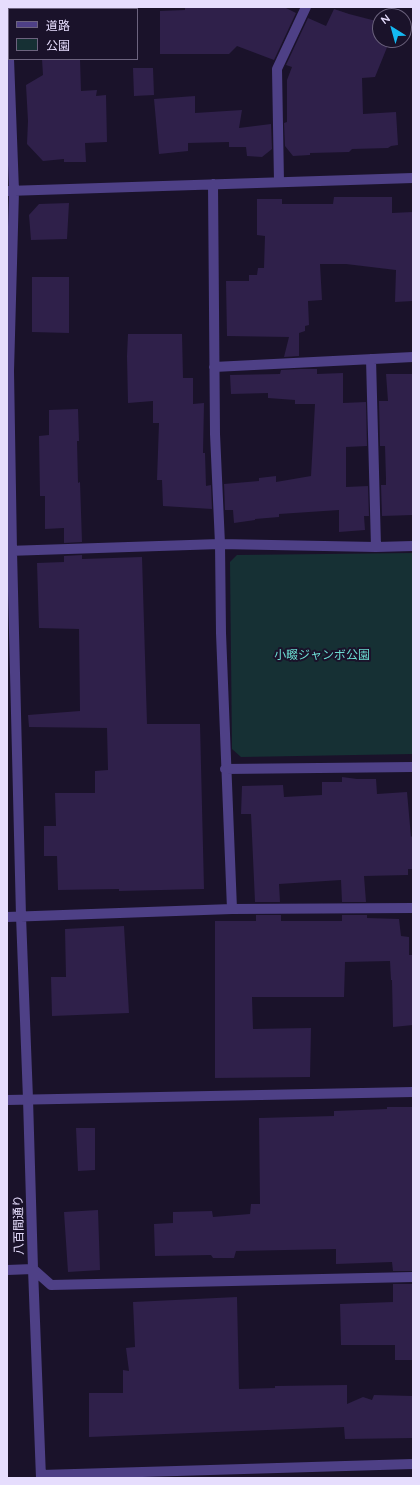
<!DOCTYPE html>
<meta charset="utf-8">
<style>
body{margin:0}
#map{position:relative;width:420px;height:1485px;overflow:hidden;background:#1a122a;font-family:Quicksand,"Noto Sans JP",sans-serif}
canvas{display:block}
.frame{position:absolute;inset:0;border:8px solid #e6ddfd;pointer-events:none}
.legend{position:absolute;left:8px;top:8px;width:130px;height:52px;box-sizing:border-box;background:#1a122a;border:1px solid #6c637e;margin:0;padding:5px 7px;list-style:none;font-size:12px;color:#e6ddfd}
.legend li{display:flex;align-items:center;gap:8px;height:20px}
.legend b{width:20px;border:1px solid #6c637e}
.north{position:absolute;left:372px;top:8px;width:40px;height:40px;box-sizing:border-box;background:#1a122a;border:1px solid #6c637e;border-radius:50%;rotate:323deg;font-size:11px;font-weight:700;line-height:16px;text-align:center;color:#e6ddfd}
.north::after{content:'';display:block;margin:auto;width:14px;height:18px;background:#14b9f2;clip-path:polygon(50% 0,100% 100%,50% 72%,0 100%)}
</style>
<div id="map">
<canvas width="420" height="1485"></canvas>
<div class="frame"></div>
<ul class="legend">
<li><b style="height:5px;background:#4e4086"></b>道路</li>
<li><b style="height:11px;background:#163034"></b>公園</li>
</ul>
<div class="north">N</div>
</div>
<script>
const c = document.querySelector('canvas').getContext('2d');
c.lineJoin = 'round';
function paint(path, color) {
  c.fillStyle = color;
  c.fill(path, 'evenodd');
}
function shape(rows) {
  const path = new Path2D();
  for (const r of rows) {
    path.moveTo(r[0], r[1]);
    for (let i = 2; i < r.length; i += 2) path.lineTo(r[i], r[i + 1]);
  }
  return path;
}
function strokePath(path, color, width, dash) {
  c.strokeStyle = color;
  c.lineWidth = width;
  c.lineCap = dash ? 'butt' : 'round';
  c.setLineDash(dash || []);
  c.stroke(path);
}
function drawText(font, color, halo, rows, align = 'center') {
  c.font = font + ' Quicksand,"Noto Sans JP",sans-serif';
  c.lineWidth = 4;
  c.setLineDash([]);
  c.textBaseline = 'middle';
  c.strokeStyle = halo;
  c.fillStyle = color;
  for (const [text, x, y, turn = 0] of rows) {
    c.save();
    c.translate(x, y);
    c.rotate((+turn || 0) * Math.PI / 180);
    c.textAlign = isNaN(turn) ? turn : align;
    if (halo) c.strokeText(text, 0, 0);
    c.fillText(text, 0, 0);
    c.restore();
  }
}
paint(shape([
 [413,553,413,754,241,757,232,749,230,562,237,555]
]), '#163034');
paint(shape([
 [185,7,284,7,296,13,274,60,237,46,229,54,160,54,160,11,185,10],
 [334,9,349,14,380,22,380,40,390,40,375,77,362,78,363,114,396,112,398,145,391,146,388,148,352,149,349,152,310,153,310,155,293,156,285,146,284,123,287,122,287,80,292,67,286,65,308,18,326,26],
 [42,59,80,59,81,91,97,90,96,96,106,95,107,142,85,143,86,162,64,162,64,159,43,161,27,144,28,121,26,85,43,75],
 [133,68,153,68,154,95,134,96],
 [195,96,195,113,242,110,239,128,271,124,272,149,262,157,247,156,246,147,229,147,229,142,188,143,188,151,159,154,154,99],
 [334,197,392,197,392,213,413,212,413,301,395,302,396,270,346,264,320,264,322,300,308,301,309,325,305,326,305,331,299,333,299,356,284,357,289,337,227,336,226,281,249,281,249,275,257,275,258,268,264,268,265,236,257,235,257,199,282,199,282,204,333,204],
 [69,203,67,239,31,240,29,215,39,204],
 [32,277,69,277,69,333,32,332],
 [128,334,182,334,183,378,193,378,193,404,204,403,203,453,205,453,206,486,211,485,212,509,163,506,162,480,157,480,159,423,153,423,153,401,128,403,127,356],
 [300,369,317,369,317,374,343,373,343,403,366,402,367,446,346,447,346,487,368,486,369,516,364,516,365,530,339,532,339,510,279,514,279,517,255,519,255,520,234,523,233,510,225,510,224,484,259,481,259,478,276,476,276,482,311,476,315,404,295,404,295,400,268,398,268,393,231,394,230,375,280,374,281,370],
 [386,374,413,374,413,515,382,516,381,485,386,485,386,479,385,446,380,446,379,401,388,401],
 [78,409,79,441,77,441,78,483,80,482,82,542,64,543,64,528,45,529,45,496,40,496,39,436,49,435,49,410],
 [82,555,82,559,142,557,147,724,200,724,204,889,119,891,119,889,58,890,57,856,44,856,44,826,56,826,55,793,95,793,95,771,108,770,107,728,29,727,28,715,80,711,79,629,39,628,37,563,64,562,64,556],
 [342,777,357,779,376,779,377,794,407,792,411,837,412,836,413,869,408,869,408,875,364,876,366,902,342,902,341,880,279,884,280,902,255,902,251,814,241,814,242,786,283,785,284,797,322,795,322,782,342,782],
 [256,915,281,915,281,921,342,921,342,915,367,915,367,918,399,919,401,936,409,937,409,955,413,955,413,1025,393,1027,392,980,391,980,390,961,345,962,344,997,252,997,253,1029,311,1028,310,1077,215,1078,215,921,256,921],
 [124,926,129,1013,52,1016,51,977,66,977,65,929],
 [387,1107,413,1107,413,1271,393,1271,392,1262,336,1264,336,1249,236,1251,234,1258,213,1258,211,1255,155,1256,154,1224,173,1223,173,1212,212,1211,213,1217,250,1214,251,1204,260,1204,259,1118,334,1116,334,1111,387,1109],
 [76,1128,95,1128,95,1170,78,1171],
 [98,1210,100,1270,68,1272,64,1212],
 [393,1284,413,1284,413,1360,395,1360,395,1345,341,1345,340,1304,393,1302],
 [237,1297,239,1389,275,1388,275,1386,347,1385,347,1404,363,1397,372,1400,374,1395,413,1396,413,1438,345,1439,344,1427,89,1437,89,1393,123,1393,123,1370,129,1371,126,1348,135,1347,133,1302]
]), '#2f204a');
strokePath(shape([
 [7,7,9,52],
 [9,59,14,191,9,371,12,551,21,916,28,1099,33,1269,41,1478],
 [279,182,277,69,306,7],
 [213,184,215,434,220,544,221,633,232,909],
 [7,191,413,178],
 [371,359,376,547],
 [214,367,413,357],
 [7,551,220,544,376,547,413,546],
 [225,769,413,767],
 [7,917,232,909,413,908],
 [7,1100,413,1092],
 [7,1270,33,1269,51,1285,413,1277],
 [41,1475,413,1464]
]), '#4e4086', 10);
drawText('12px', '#6cdbd1', '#1a122a', [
 ["小畷ジャンボ公園",322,655]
]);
drawText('12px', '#e6ddfd', '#1a122a', [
 ["八百間通り",19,1225,-91]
]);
</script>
